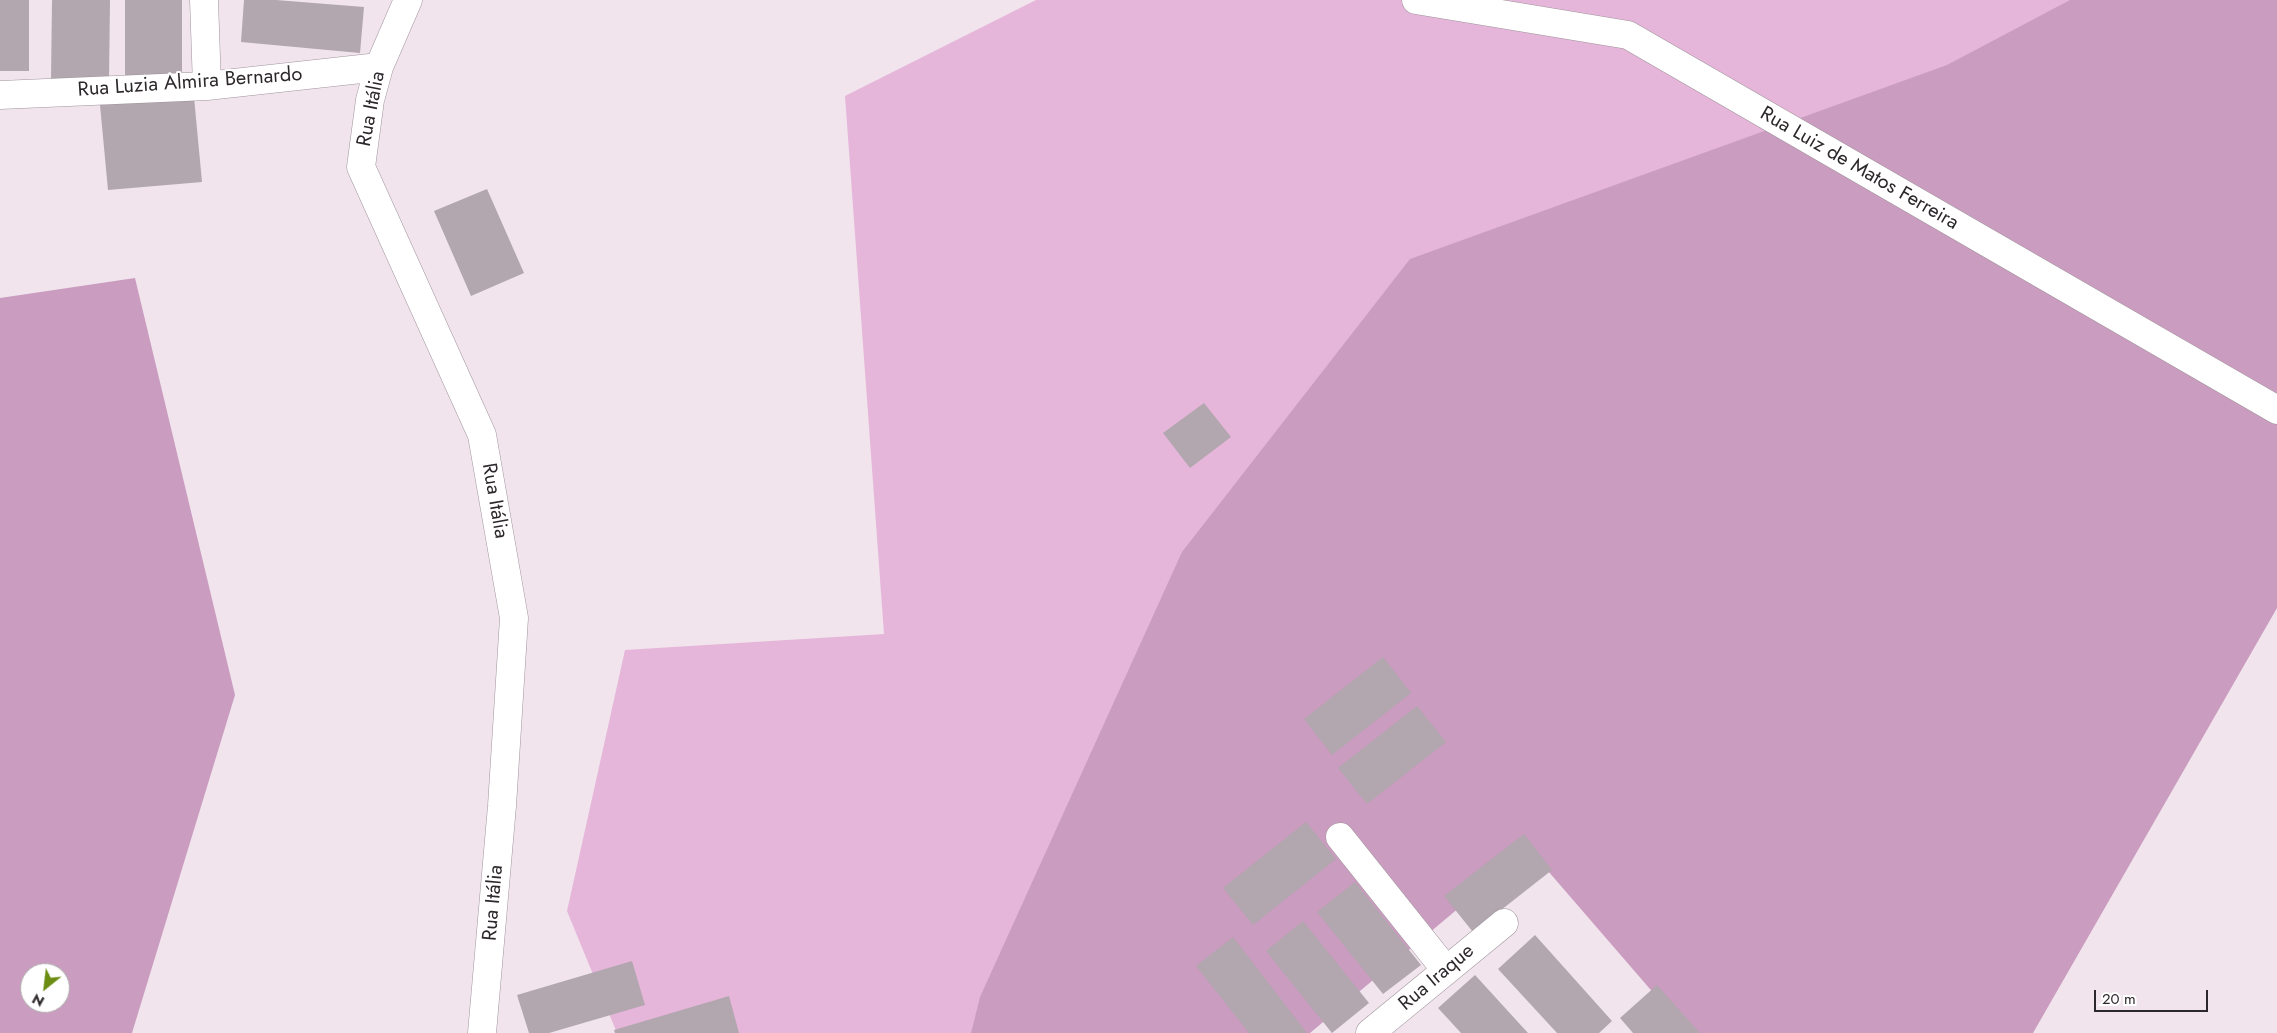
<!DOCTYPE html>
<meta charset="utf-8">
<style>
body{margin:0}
#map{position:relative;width:2277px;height:1033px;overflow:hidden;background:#f1e4ed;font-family:Jost,sans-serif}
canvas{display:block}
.north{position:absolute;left:20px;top:963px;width:50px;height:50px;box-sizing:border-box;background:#fff;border:1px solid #aba9aa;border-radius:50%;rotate:209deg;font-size:14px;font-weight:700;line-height:20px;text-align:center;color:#2c272b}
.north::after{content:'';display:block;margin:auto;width:18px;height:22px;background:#6b8d13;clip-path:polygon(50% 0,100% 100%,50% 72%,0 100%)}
.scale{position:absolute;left:2094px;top:990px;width:114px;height:22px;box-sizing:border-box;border:2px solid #2c272b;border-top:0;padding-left:6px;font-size:15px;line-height:18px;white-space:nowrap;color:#2c272b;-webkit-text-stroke:4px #fff;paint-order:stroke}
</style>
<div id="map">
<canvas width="2277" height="1033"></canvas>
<div class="north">N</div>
<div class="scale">20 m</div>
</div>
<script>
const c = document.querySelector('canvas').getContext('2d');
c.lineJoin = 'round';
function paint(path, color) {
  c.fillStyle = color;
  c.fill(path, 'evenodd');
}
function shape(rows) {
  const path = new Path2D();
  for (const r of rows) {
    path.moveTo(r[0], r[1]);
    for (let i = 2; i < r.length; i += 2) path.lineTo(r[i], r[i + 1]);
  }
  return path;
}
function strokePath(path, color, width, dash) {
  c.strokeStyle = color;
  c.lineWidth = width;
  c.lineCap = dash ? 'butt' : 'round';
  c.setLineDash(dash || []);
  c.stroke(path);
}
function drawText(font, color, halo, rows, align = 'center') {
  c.font = font + ' Jost,sans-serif';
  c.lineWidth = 4;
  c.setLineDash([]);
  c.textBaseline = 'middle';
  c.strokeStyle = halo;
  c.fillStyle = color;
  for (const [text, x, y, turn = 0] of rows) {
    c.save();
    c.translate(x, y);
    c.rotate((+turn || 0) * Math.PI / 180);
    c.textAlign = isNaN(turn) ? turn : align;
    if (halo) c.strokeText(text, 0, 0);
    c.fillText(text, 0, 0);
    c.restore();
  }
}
paint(shape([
 [1036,0,2136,0,1075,1033,617,1033,567,911,625,650,884,634,845,96]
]), '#e5b6d9');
paint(shape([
 [2070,0,2277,0,2277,608,2033,1033,1688,1033,1529,849,1310,1033,971,1033,980,997,1182,552,1410,259,1947,65],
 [135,278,235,695,132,1033,0,1033,0,298],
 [30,973,60,973,60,1003,30,1003]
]), '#ca9cbf');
paint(shape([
 [0,0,29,0,29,71,0,71],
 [52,0,110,0,109,80,51,80],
 [125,0,182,0,182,79,125,78],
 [244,0,276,0,364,7,360,53,241,42],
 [194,97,202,182,108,190,100,105],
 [487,189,524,273,471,296,434,211],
 [1204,403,1231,437,1190,468,1163,433],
 [1383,657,1411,693,1332,755,1304,719],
 [1417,706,1446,742,1367,804,1338,768],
 [1306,822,1336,859,1253,925,1223,888],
 [1524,834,1552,870,1473,932,1444,896],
 [1355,882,1421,965,1383,994,1317,912],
 [1303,921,1369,1003,1332,1033,1266,951],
 [1535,935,1612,1021,1599,1033,1557,1033,1498,969],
 [1233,937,1307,1033,1249,1033,1196,966],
 [632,961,645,1005,549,1033,529,1033,517,995],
 [1475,975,1528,1033,1461,1033,1438,1008],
 [1657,985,1700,1033,1633,1033,1620,1018],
 [729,996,739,1033,615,1033,614,1030]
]), '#b2a6af');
const minor = shape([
 [204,0,207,86],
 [408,0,379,67,370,100,361,167,482,435,514,618,502,806,482,1033],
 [1416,0,1628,35,2277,410],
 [0,95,207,86,379,67],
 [1340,837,1446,970],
 [1370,1033,1504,923]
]);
strokePath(minor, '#a0949c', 29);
strokePath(minor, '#fff', 28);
drawText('20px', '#2c272b', '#fff', [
 ["Rua Luzia Almira Bernardo",190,83,-4],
 ["Rua Itália",372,109,-79],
 ["Rua Luiz de Matos Ferreira",1859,169,30],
 ["Rua Itália",494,501,80],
 ["Rua Itália",494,903,-85],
 ["Rua Iraque",1437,978,-40]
]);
</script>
